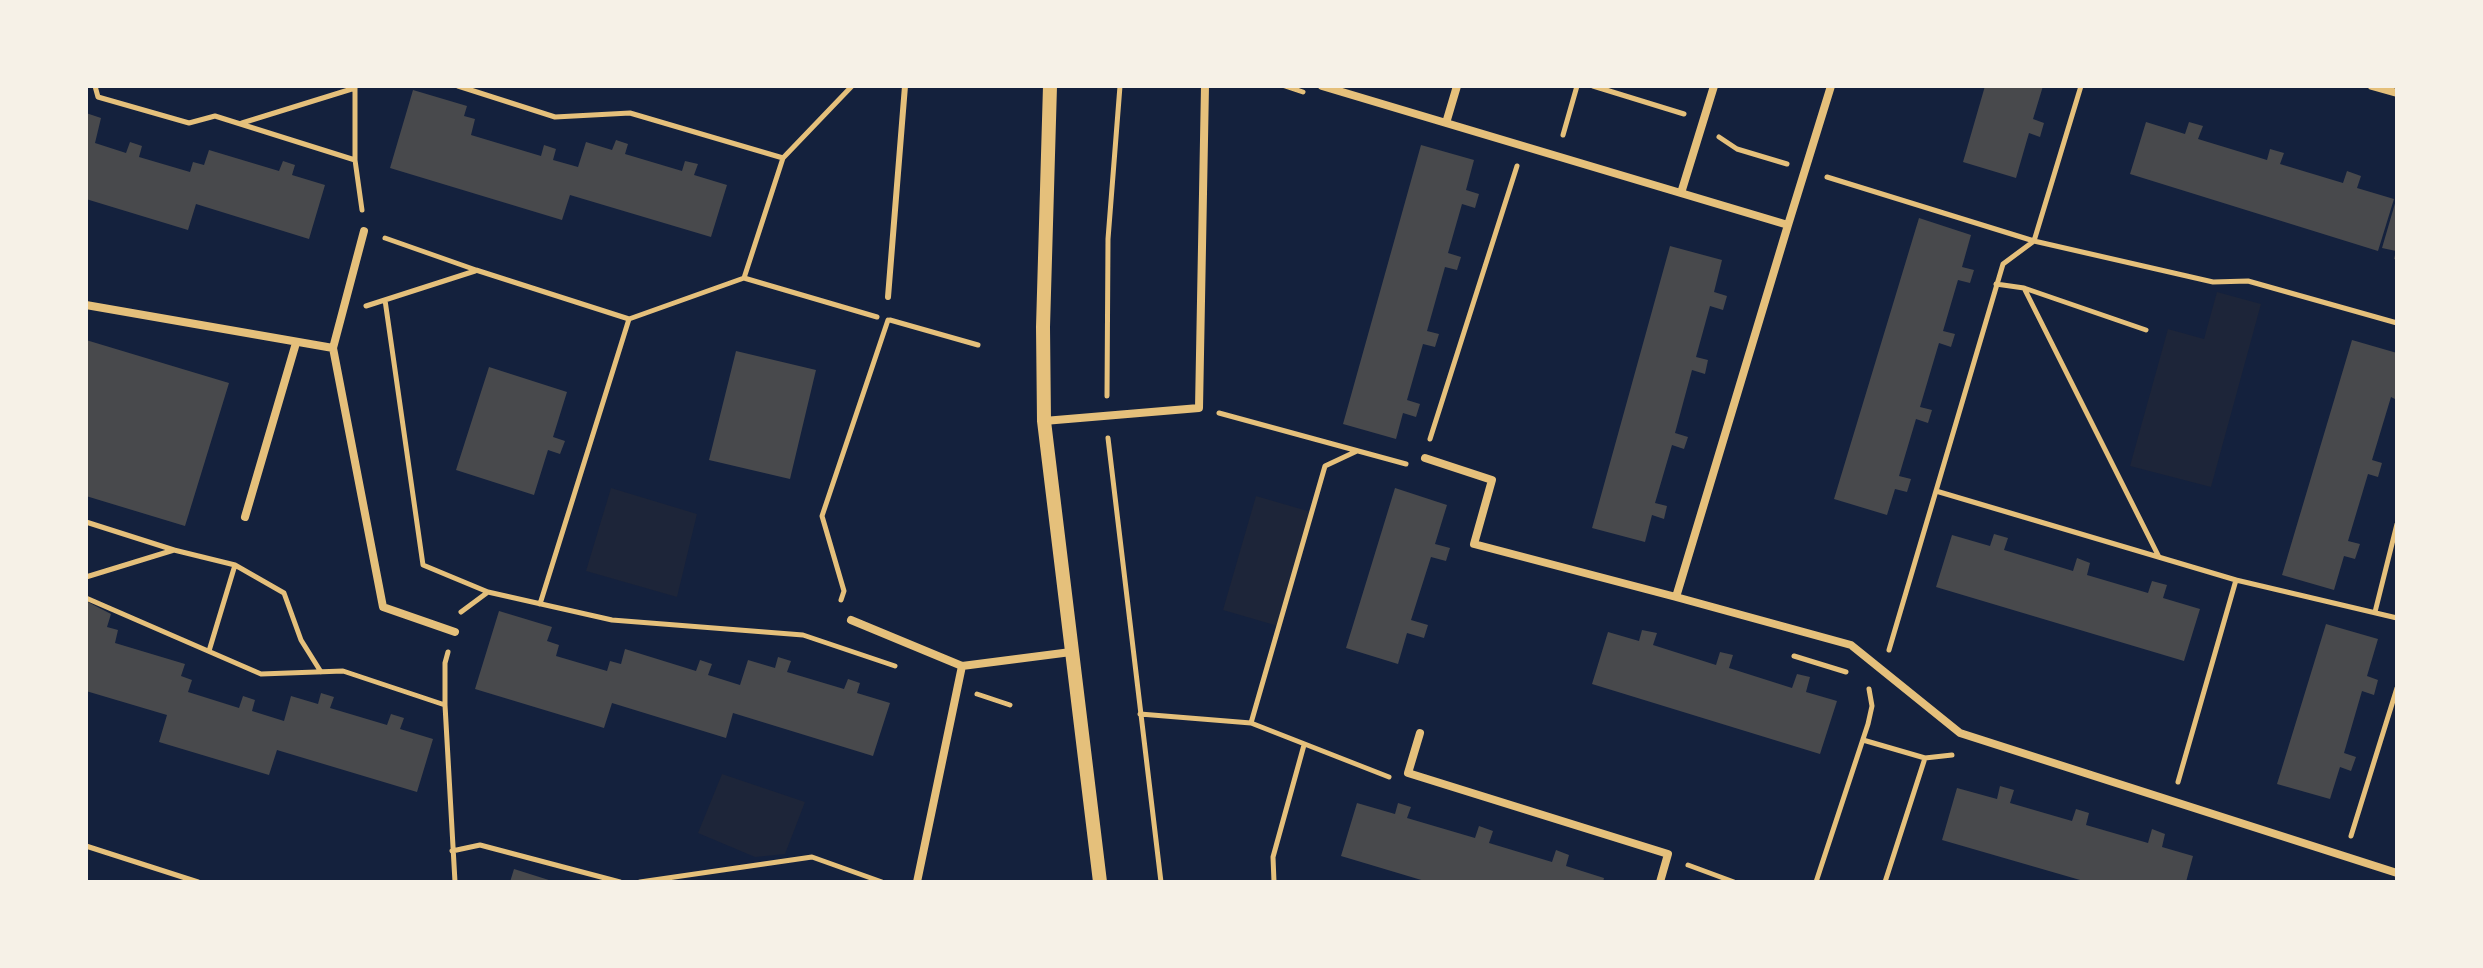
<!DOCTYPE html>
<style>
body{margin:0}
#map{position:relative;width:2483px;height:968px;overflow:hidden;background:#14213d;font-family:Jost,sans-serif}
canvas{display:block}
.frame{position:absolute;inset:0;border:88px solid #f6f1e7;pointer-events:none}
</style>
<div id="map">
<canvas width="2483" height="968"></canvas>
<div class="frame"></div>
</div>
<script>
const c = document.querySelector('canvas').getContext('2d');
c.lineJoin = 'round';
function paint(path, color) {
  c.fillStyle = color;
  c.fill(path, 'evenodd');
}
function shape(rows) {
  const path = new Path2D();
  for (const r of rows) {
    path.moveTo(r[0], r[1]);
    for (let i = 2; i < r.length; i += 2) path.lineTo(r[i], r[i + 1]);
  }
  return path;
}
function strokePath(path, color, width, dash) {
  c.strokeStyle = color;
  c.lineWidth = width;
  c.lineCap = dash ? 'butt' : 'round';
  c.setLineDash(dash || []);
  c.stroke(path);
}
paint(shape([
 [2217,292,2261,304,2211,487,2130,466,2168,329,2204,339],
 [611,488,697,514,677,597,586,571],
 [1256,496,1311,512,1278,626,1223,610],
 [722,774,805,802,785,854,755,857,698,833]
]), '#1d2539');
paint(shape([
 [1985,86,2043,86,2033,119,2044,123,2040,137,2029,133,2016,178,1963,162],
 [413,90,467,106,464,116,475,119,471,135,541,156,544,145,556,149,553,160,578,167,586,142,612,150,616,140,628,144,625,154,682,171,685,161,698,164,694,175,727,185,711,237,570,195,562,220,390,168],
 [86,113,101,118,95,143,126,153,130,142,142,146,139,157,190,172,193,162,204,165,209,150,279,171,283,161,295,165,292,175,325,185,309,239,196,204,188,230,86,199],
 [2146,122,2185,134,2189,122,2203,126,2198,139,2267,160,2270,149,2284,153,2280,164,2343,183,2347,171,2361,176,2357,188,2394,199,2378,251,2130,174],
 [1421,145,1474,160,1466,190,1479,194,1475,208,1462,204,1448,253,1461,257,1457,270,1445,267,1427,331,1439,334,1435,347,1423,344,1407,400,1420,404,1416,417,1403,413,1396,439,1343,424],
 [2396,200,2397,201,2397,260,2394,259,2396,251,2382,248],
 [1919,218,1971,235,1962,267,1974,270,1970,283,1958,280,1943,331,1955,334,1951,347,1939,343,1920,407,1932,410,1928,423,1916,419,1899,476,1911,479,1907,492,1895,489,1887,515,1834,499],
 [1670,246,1722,260,1714,292,1727,296,1723,310,1710,306,1696,357,1708,360,1705,374,1692,370,1675,433,1688,437,1684,449,1672,445,1655,503,1667,506,1664,519,1652,515,1645,542,1592,528],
 [86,340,229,383,185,526,86,496],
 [2352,340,2397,353,2395,384,2397,384,2397,400,2391,397,2372,460,2382,463,2378,477,2368,474,2348,541,2360,544,2355,559,2344,556,2334,590,2282,575],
 [736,351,816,370,790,479,709,460],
 [489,367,567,392,553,437,565,441,560,454,548,450,534,495,456,470],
 [1395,488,1447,505,1435,544,1450,548,1446,561,1431,557,1411,620,1428,625,1424,638,1407,633,1398,664,1346,648],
 [1994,534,2008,538,2004,550,2073,571,2077,558,2090,563,2087,575,2148,593,2152,581,2167,585,2163,598,2200,609,2184,661,1936,587,1952,535,1990,546],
 [86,601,111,614,107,627,118,630,115,643,185,664,181,676,192,680,188,692,239,708,243,696,255,700,252,711,284,721,291,696,318,704,321,693,334,697,330,708,387,725,391,714,404,718,400,729,433,739,417,792,277,750,269,775,159,742,167,715,86,691],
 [499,611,552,627,547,641,559,645,556,656,607,671,610,661,621,664,625,649,696,671,700,660,712,664,708,675,740,685,748,660,775,668,778,657,791,661,787,672,844,689,848,679,860,683,857,693,890,703,873,756,733,713,726,738,612,703,604,728,475,689],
 [2326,624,2378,639,2367,676,2378,680,2374,695,2362,691,2344,753,2356,757,2351,771,2340,767,2330,799,2277,784],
 [1642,630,1657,633,1653,645,1716,665,1720,652,1733,655,1729,668,1792,688,1797,674,1810,677,1806,692,1837,701,1820,754,1592,684,1608,632,1639,641],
 [2000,786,2014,790,2010,803,2072,821,2076,809,2089,813,2086,825,2148,843,2152,829,2165,834,2162,847,2193,856,2186,882,2087,882,1942,840,1957,788,1997,799],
 [1357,803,1395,814,1398,803,1411,807,1407,818,1475,838,1479,826,1493,831,1489,843,1552,862,1556,850,1569,855,1566,866,1604,878,1603,882,1428,882,1341,856],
 [514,869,552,881,552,882,510,882]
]), '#48494c');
strokePath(shape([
 [95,86,98,97,189,123,215,116,355,160,355,86],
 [458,86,555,117,630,113,783,158,744,278],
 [1285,86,1303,92],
 [1593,86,1684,114],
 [242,123,355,88],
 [1563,135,1577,86],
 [1719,137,1737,149,1787,164],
 [783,158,852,86],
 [355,160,362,210],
 [1827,177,2034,241,2081,86],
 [385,238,476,270,629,319,744,278,877,317],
 [1996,284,2024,288,2146,330],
 [2024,288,2159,557],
 [385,300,423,565,488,592],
 [366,306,475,271],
 [890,320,978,345],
 [1107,396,1108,239,1120,86],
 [1219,413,1406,464],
 [1108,438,1161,882],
 [1430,439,1517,166],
 [1936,491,2236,580,2178,782],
 [86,522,174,550,86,577],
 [174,550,235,565,284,593,301,640,321,672],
 [2236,580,2397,618],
 [86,598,261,674,343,671,445,705,455,882],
 [841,600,844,591,822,516,888,320],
 [540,604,629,319],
 [461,612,488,592,612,620,803,635,895,666],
 [2375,612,2397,524],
 [1889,650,2003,264,2034,241,2213,282,2248,281,2397,323],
 [209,651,235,565],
 [1794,656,1846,672],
 [977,694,1010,705],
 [445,705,445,663,448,652],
 [1140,714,1251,723,1389,777],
 [1251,723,1325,466,1357,451],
 [1863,740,1925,758,1885,882],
 [1925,758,1952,755],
 [2351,836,2397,688],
 [86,846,198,882],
 [452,851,480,845,620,882],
 [1688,865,1734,882],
 [640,882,812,857,882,882],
 [1274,882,1273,857,1304,745],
 [1816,882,1868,724,1872,706,1869,689]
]), '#e5c07b', 5);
strokePath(shape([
 [888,297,905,86]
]), '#e5c07b', 6);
strokePath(shape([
 [1322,86,1788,225,1676,597,1851,645,1960,733,2397,873],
 [2372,86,2397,93],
 [1446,123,1457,86],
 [1681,193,1714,86],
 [1788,225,1831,86],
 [86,305,333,348,383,607,455,632],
 [333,348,364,231],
 [1044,421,1199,408,1205,86],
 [1425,458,1492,480,1474,544,1676,597],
 [245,517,296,343],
 [851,620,962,666,1071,652],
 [1420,733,1408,773,1668,854,1660,882],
 [917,882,962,666]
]), '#e5c07b', 8);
strokePath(shape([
 [1050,86,1043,327,1044,421,1100,882]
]), '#e5c07b', 14);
</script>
